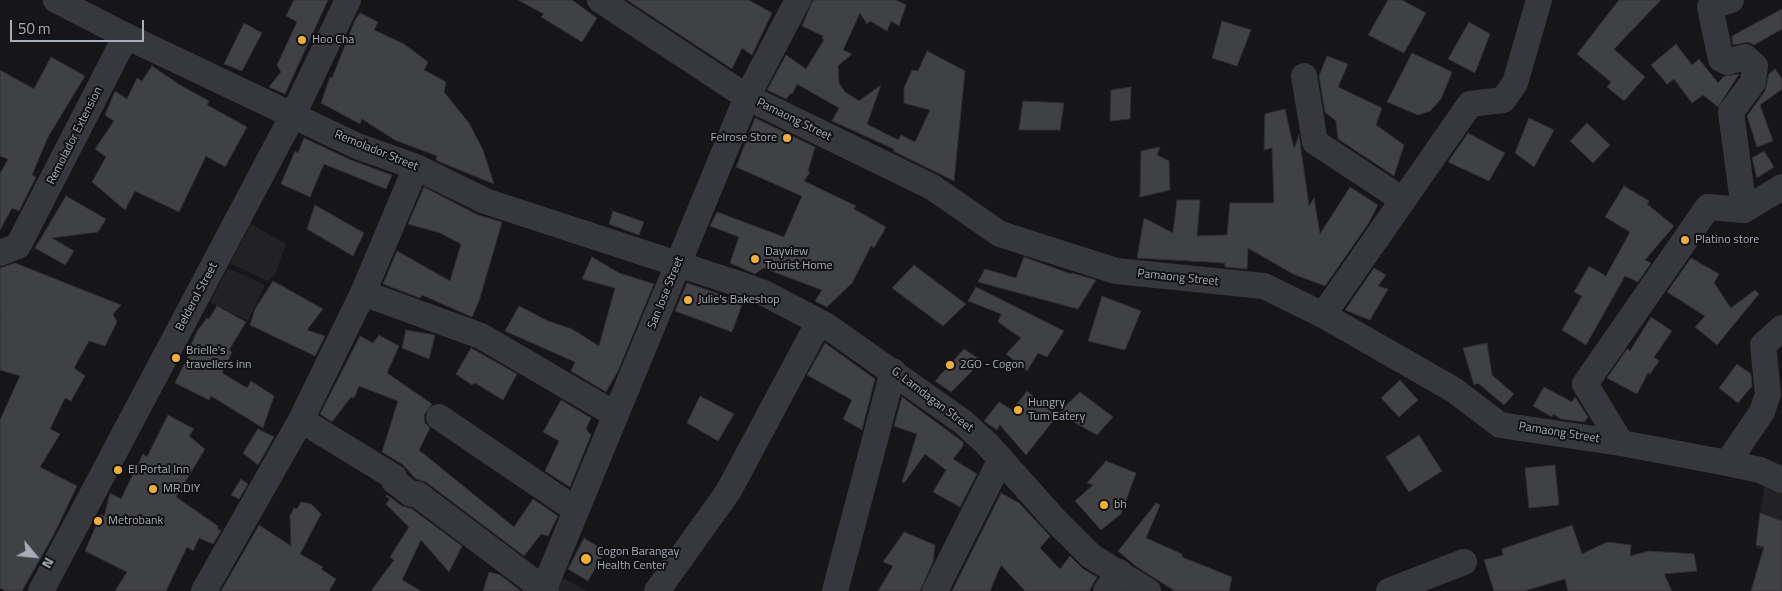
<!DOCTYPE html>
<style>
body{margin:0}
#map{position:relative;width:1782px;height:591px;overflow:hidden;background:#161618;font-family:"Titillium Web",sans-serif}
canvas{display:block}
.north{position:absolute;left:10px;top:531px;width:50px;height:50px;-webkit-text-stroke:4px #111113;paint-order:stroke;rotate:118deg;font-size:14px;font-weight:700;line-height:20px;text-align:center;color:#a8adb8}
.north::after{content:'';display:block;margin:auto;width:18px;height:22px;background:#a8adb8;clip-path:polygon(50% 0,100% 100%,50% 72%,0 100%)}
.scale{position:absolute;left:10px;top:20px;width:134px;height:22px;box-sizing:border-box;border:2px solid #a8adb8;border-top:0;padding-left:6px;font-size:15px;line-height:18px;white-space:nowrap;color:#a8adb8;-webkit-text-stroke:4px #111113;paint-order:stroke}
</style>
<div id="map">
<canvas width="1782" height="591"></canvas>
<div class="north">N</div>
<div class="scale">50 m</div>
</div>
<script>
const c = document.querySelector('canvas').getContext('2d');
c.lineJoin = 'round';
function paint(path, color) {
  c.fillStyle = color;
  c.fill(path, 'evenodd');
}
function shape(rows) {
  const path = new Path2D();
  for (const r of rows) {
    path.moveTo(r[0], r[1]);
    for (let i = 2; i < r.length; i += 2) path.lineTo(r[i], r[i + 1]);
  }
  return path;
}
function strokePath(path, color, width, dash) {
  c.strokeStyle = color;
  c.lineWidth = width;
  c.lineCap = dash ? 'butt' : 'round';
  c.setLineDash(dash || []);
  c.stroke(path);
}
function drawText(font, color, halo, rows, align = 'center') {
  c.font = font + ' "Titillium Web",sans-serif';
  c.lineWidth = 4;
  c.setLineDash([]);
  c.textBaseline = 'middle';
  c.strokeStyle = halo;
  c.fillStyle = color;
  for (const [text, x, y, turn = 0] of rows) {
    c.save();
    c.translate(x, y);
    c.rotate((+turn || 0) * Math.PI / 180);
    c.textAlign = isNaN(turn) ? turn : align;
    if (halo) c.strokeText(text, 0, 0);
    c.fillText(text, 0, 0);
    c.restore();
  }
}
paint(shape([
 [251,224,286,244,275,275,267,281,230,263],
 [228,268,265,285,248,321,210,302],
 [1765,479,1782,486,1782,556,1756,548],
 [561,577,587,591,556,591]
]), '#222225');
const building = shape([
 [294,0,328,0,285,94,269,87,281,72,277,65,297,22,286,16,294,0],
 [518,0,572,0,597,18,582,42,541,17,544,14,518,0],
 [627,0,749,0,772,13,752,55,742,48,732,69,627,0],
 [813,0,896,0,906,5,899,26,891,21,887,31,870,21,867,24,860,13,843,50,852,54,838,66,839,83,845,92,859,101,881,85,867,124,898,140,901,135,915,142,930,110,904,103,904,88,912,70,918,71,927,51,965,71,954,181,893,151,894,149,832,121,839,108,797,84,793,93,790,94,786,99,767,90,786,55,806,69,824,40,822,39,823,36,802,26,813,0],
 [1388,0,1402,0,1426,13,1404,53,1368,35,1388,0],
 [1619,0,1661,0,1614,49,1645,77,1624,101,1607,87,1611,82,1577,54,1619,0],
 [1782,9,1782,29,1754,45,1748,42,1733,45,1732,36,1782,9],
 [360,13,378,22,374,30,404,44,428,62,424,70,446,82,444,92,469,123,483,150,494,184,440,162,436,160,437,156,395,140,362,119,360,124,321,103,330,77,332,78,355,20,360,13],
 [1222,21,1251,30,1237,66,1212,58,1222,21],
 [1469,22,1490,34,1475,73,1448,59,1469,22],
 [244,23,262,33,242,71,224,64,244,23],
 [1676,44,1692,65,1699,59,1718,83,1724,76,1739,74,1718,107,1703,95,1692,103,1674,79,1667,84,1651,65,1676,44],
 [1412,53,1452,72,1441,99,1430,111,1418,115,1387,102,1412,53],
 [1327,56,1348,64,1338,87,1382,108,1376,125,1404,145,1394,176,1338,139,1336,121,1325,112,1319,76,1327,56],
 [51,57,85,76,48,137,32,175,36,177,19,211,12,208,0,230,0,174,8,159,0,156,0,70,34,89,51,57],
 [152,66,180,85,209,101,207,105,247,127,225,167,206,156,179,212,135,191,125,210,92,182,106,157,95,149,114,121,105,115,115,91,127,99,137,78,142,81,152,66],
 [1775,69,1782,79,1782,89,1760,105,1773,141,1757,147,1747,116,1765,91,1769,74,1775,69],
 [1131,87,1130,119,1110,121,1111,90,1131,87],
 [1023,101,1064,103,1060,130,1019,130,1023,101],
 [1285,109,1294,149,1299,135,1309,206,1314,198,1320,234,1350,187,1378,205,1368,224,1325,286,1293,274,1248,248,1247,269,1225,267,1225,263,1137,258,1144,218,1173,233,1177,200,1200,200,1197,236,1227,235,1230,203,1274,203,1272,148,1264,150,1265,114,1285,109],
 [755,118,815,147,808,171,810,172,804,181,856,206,854,209,886,227,874,248,871,246,852,283,827,307,815,301,822,290,763,268,755,274,730,263,739,237,710,226,717,212,784,237,802,196,736,167,755,118],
 [1529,118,1554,130,1534,167,1515,153,1529,118],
 [1587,123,1610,145,1593,163,1570,141,1587,123],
 [1468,133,1505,153,1489,181,1448,162,1468,133],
 [304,138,351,160,392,175,386,189,324,164,310,197,281,184,295,151,298,153,304,138],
 [1160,147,1157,155,1169,161,1170,190,1140,197,1141,151,1160,147],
 [1764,151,1774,167,1757,178,1752,158,1764,151],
 [1624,186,1649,201,1647,204,1674,226,1645,260,1651,263,1638,282,1625,276,1586,345,1562,330,1582,296,1574,292,1589,266,1606,276,1630,232,1605,217,1624,186],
 [424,187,478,215,502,222,479,301,472,317,422,295,420,298,383,284,397,251,450,281,461,244,440,233,408,224,424,187],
 [66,196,106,219,98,232,52,238,74,251,65,265,35,248,66,196],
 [315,205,364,233,353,256,307,229,315,205],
 [613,211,644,222,639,235,609,224,613,211],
 [592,257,619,273,654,284,618,371,606,392,571,371,575,362,505,331,519,306,548,321,572,329,599,346,615,288,582,279,592,257],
 [1024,257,1071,274,1072,273,1096,280,1078,309,978,282,985,269,1016,278,1024,257],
 [1691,258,1719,274,1714,283,1731,308,1755,290,1759,294,1717,345,1695,327,1705,316,1667,292,1691,258],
 [15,263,121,305,113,314,117,322,105,346,89,341,74,368,85,376,71,401,65,398,50,429,60,434,40,467,77,486,53,536,22,591,6,591,0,588,0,420,20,376,0,370,0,268,15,263],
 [914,265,966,304,943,326,892,288,914,265],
 [1374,268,1386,275,1378,286,1388,289,1370,320,1345,310,1374,268],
 [273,281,323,309,307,330,325,336,315,356,250,325,255,309,273,281],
 [687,283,743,302,732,332,675,311,687,283],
 [976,287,1064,331,1047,357,1038,353,1027,371,1006,354,1021,338,998,322,1001,314,968,301,976,287],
 [1102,296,1141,311,1125,350,1088,341,1102,296],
 [217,306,246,322,229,350,232,352,222,373,247,388,251,381,274,396,263,428,211,396,209,400,175,383,193,346,191,345,197,331,207,318,209,319,217,306],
 [1651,317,1672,331,1654,357,1659,361,1650,374,1648,373,1637,394,1607,378,1627,349,1630,351,1651,317],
 [406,330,435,335,429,359,402,348,406,330],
 [379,335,399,346,387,373,432,404,424,415,425,423,430,428,419,450,514,527,533,499,558,516,548,536,541,534,524,556,426,482,416,479,402,464,382,452,398,401,359,386,354,398,351,397,332,422,320,414,360,336,373,343,379,335],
 [825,343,875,379,862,430,843,419,852,400,807,375,825,343],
 [1487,343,1492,375,1514,394,1504,405,1478,383,1474,385,1463,348,1487,343],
 [471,348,517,374,503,400,475,383,472,385,456,374,471,348],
 [964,349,982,361,951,392,935,381,964,349],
 [1737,364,1751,374,1752,386,1738,403,1719,388,1737,364],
 [1400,380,1418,400,1399,417,1381,398,1400,380],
 [1544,387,1572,402,1575,397,1588,417,1584,422,1561,419,1553,414,1552,417,1533,406,1544,387],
 [1027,391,1057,416,1026,455,1000,425,997,430,984,421,999,402,1012,410,1027,391],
 [1080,392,1113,417,1097,435,1058,413,1080,392],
 [700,396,734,414,718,441,687,423,700,396],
 [902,397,963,442,963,446,953,459,977,474,960,507,933,492,946,470,925,454,904,483,902,482,917,434,894,426,902,397],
 [561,400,591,418,586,429,591,435,570,487,545,471,559,441,543,432,561,400],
 [168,415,194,429,189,436,205,449,176,497,218,526,217,528,221,531,213,544,199,538,193,551,187,547,166,591,115,591,127,572,85,551,101,514,104,517,110,493,121,499,143,454,147,457,168,415],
 [258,429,274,437,258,465,243,453,258,429],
 [1419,435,1442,471,1409,492,1386,457,1419,435],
 [1106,461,1136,473,1121,514,1101,530,1075,501,1093,485,1087,483,1106,461],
 [1555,465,1559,505,1529,508,1525,468,1555,465],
 [241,479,248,484,239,499,231,495,241,479],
 [1001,493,1019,503,1050,536,1040,548,1060,569,1070,556,1083,569,1097,577,1089,591,1025,591,1001,565,990,591,952,591,1001,493],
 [387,495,402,506,412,509,462,546,449,572,421,540,402,580,421,591,371,591,394,560,390,557,409,527,386,504,390,499,386,497,387,495],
 [301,502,311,504,321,514,300,554,323,567,321,569,336,579,329,591,221,591,259,525,291,546,290,516,294,508,297,509,301,502],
 [1156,503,1160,505,1146,538,1182,554,1182,557,1232,577,1229,591,1175,591,1137,567,1118,551,1156,503],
 [1760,513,1782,521,1782,591,1751,591,1764,547,1756,545,1760,513],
 [1572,525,1582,554,1607,542,1631,545,1630,556,1649,551,1694,554,1697,571,1664,574,1672,591,1568,591,1565,579,1524,591,1494,591,1484,560,1503,555,1502,549,1572,525],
 [904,532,935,545,933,562,920,591,878,591,893,566,883,562,904,532],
 [584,538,605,551,588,581,568,569,584,538],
 [489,572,500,575,521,591,483,591,489,572]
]);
paint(building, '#404145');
strokePath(building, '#303034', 1);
strokePath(shape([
 [0,322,19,268]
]), '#3d3f44', 3, [2.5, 4]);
strokePath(shape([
 [56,0,126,36,357,146,416,167,485,201,739,284,766,294,827,326,963,422,987,444,1055,520,1091,556,1148,591],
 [600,0,747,97,932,187,1000,234,1116,271,1264,286,1323,315,1454,390,1500,425,1621,443,1727,463,1760,470,1782,480],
 [1731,0,1710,7,1721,59,1727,62,1745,57,1755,66,1753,82,1731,112,1744,210],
 [1304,76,1315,142,1403,200],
 [0,253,18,246,126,36],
 [363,293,481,336,616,415],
 [1323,315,1470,104,1503,100,1515,83,1539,0],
 [439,417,576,510],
 [301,420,394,477,394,481,411,494,417,494,546,591],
 [1621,443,1585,384,1708,207,1744,210,1782,187],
 [1727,463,1762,412,1768,394,1763,345,1782,328],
 [41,591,293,115,348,0],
 [204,591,301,420,363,293,416,167],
 [543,591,747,97,798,0],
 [657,591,728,492,819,322],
 [835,591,893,371],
 [935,591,1001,459],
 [1106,591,1119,572],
 [1389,591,1464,562]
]), '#37383d', 26);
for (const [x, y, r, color] of [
 [302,40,5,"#f2b134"],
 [787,138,5,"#f2b134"],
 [1685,240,5,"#f2b134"],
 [755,259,5,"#f2b134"],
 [688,300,5,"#f2b134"],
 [176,358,5,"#f2b134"],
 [950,365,5,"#f2b134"],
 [1018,410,5,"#f2b134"],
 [118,470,5,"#f2b134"],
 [153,489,5,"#f2b134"],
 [1104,505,5,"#f2b134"],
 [98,521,5,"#f2b134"],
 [586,559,6,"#f2b134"]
]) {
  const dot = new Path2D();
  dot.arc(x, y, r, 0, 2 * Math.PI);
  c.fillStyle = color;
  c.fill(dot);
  strokePath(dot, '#111113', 2);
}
drawText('12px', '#a8adb8', '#111113', [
 ["Hoo Cha",312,40],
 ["Felrose Store",777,138,"right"],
 ["Platino store",1695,240],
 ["Dayview",765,252],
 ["Tourist Home",765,266],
 ["Julie's Bakeshop",698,300],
 ["Brielle's",186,351],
 ["travellers inn",186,365],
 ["2GO - Cogon",960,365],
 ["Hungry",1028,403],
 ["Tum Eatery",1028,417],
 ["El Portal Inn",128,470],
 ["MR.DIY",163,489],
 ["bh",1114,505],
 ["Metrobank",108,521],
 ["Cogon Barangay",597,552],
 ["Health Center",597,566]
], 'left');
drawText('12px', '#a8adb8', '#111113', [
 ["Pamaong Street",794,120,26],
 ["Remolador Extension",75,136,-63],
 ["Remolador Street",376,151,22],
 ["Pamaong Street",1178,278,6],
 ["San Jose Street",666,293,-68],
 ["Belderol Street",197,297,-62],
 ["G. Lamdagan Street",932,400,37],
 ["Pamaong Street",1559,433,9]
]);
</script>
